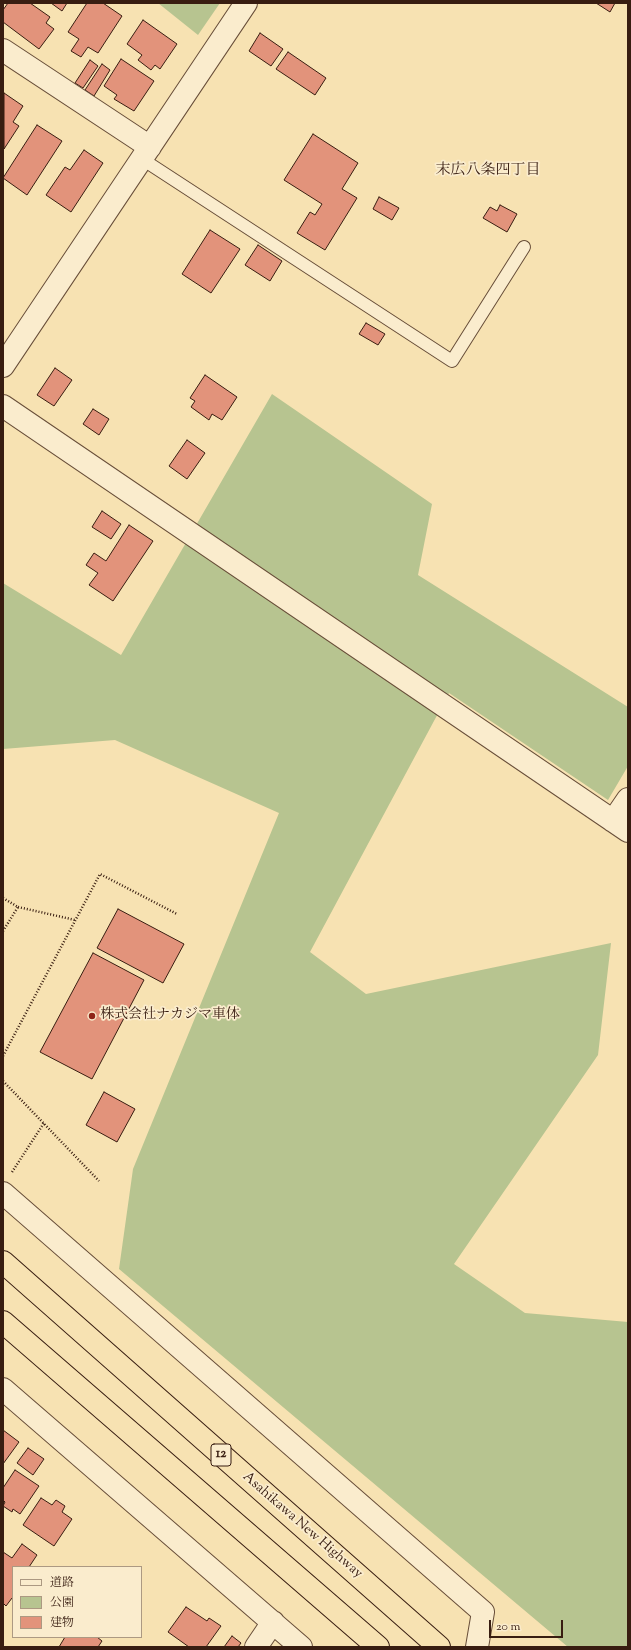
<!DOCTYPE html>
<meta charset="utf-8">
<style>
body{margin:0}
#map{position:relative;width:631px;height:1650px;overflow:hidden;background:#f7e2b2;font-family:"Sorts Mill Goudy","Noto Serif JP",serif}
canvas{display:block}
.frame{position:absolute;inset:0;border:4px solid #381d11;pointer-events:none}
.legend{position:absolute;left:12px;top:1566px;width:130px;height:72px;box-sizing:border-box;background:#faeccd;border:1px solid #ac9982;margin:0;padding:5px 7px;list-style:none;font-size:12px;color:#381d11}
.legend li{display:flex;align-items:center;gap:8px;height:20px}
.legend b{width:20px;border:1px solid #ac9982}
.scale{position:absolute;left:489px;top:1620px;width:74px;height:18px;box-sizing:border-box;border:2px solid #381d11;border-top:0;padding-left:5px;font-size:12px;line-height:14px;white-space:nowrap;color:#381d11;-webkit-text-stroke:3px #faeccd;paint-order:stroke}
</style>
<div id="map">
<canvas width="631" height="1650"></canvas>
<div class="frame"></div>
<ul class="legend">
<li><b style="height:5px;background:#faeccd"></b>道路</li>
<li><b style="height:11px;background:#b7c490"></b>公園</li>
<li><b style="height:11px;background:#e2937b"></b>建物</li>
</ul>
<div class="scale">20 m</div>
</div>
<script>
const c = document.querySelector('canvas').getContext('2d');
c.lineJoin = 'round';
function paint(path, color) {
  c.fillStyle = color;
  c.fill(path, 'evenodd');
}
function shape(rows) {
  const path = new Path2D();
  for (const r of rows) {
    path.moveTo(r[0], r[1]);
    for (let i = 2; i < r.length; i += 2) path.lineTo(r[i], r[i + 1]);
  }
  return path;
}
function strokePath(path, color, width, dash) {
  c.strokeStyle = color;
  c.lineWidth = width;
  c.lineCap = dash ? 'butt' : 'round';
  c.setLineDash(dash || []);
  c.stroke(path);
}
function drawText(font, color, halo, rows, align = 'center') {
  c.font = font + ' "Sorts Mill Goudy","Noto Serif JP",serif';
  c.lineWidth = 3.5;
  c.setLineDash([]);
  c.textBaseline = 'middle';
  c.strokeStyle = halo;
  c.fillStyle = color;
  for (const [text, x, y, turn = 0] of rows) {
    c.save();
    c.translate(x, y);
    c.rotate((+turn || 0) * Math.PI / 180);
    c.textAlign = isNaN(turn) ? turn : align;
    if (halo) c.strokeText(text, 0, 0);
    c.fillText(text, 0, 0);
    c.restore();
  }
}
paint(shape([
 [158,3,220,3,198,35],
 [272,394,432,504,418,575,628,707,628,766,608,800,449,693,310,952,366,994,611,943,598,1055,454,1264,525,1313,628,1322,628,1647,568,1647,119,1269,133,1169,279,813,115,740,3,749,3,583,121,655]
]), '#b7c490');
const building = shape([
 [8,3,30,3,50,17,46,23,54,29,39,49,3,22,3,10,8,3],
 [51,3,67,3,62,11,51,3],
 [87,3,103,3,122,16,98,53,88,47,81,57,71,51,79,39,68,32,87,3],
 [596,3,615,3,610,12,596,3],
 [143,20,177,44,160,69,155,65,151,70,138,60,142,55,127,44,143,20],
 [260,33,283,49,271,66,249,51,260,33],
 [288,52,326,78,315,95,276,69,288,52],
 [121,59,154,81,134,111,114,99,117,95,104,86,121,59],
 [90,60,98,66,83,88,75,83,90,60],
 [102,64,110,70,94,96,85,90,102,64],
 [4,93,23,106,13,122,19,126,4,149,4,93],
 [37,125,62,141,27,195,3,178,37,125],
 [313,134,358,163,342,189,357,198,325,250,297,233,310,212,315,215,322,204,284,180,313,134],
 [84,150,103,163,71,212,46,195,65,167,70,170,84,150],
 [379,197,399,208,392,220,373,209,379,197],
 [500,205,517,214,507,232,483,218,490,207,497,211,500,205],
 [210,230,240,249,211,293,182,274,210,230],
 [258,245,282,261,270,281,245,265,258,245],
 [366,323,385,334,378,345,359,334,366,323],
 [55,368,72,380,54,406,37,395,55,368],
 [205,375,237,397,222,420,212,414,209,420,191,407,195,401,190,398,205,375],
 [93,409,109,419,99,435,83,424,93,409],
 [187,440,205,453,187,479,169,466,187,440],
 [102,511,121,524,111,539,92,527,102,511],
 [129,525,153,541,113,601,89,585,98,573,86,565,94,553,106,561,129,525],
 [118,909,184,944,163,983,97,948,118,909],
 [93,953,144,980,92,1079,40,1052,93,953],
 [104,1092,135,1109,117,1142,86,1125,104,1092],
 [3,1430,19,1442,3,1464,3,1430],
 [28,1448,44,1459,33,1475,17,1463,28,1448],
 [15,1470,39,1486,20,1514,13,1509,12,1512,3,1506,5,1502,3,1500,3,1488,15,1470],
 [41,1498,52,1505,56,1500,65,1506,62,1512,72,1519,54,1546,23,1525,41,1498],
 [22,1544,37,1555,29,1567,13,1567,13,1599,12,1598,6,1606,3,1603,3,1552,12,1558,22,1544],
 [186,1607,207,1621,209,1618,221,1626,206,1647,189,1647,168,1632,186,1607],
 [232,1636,241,1643,238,1647,224,1647,232,1636],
 [65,1637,97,1637,102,1641,98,1647,59,1647,65,1637]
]);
paint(building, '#e2937b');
strokePath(building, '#381d11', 1);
const service = shape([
 [142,159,452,361,524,247]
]);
const minor = shape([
 [3,50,150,147],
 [3,366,246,3],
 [3,406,628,831],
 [613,821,628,799],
 [3,1193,483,1612,477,1647],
 [3,1389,301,1647],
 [256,1647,273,1622]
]);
const trunk = shape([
 [3,1262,439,1647],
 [3,1322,378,1647]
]);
strokePath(service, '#684e39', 14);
strokePath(minor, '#684e39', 24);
strokePath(trunk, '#381d11', 24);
strokePath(shape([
 [3,898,18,907,3,931],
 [18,907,75,920],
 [3,1056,100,874,177,914],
 [3,1081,99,1181],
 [12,1172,44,1123]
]), '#381d11', 2.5, [1, 2]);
strokePath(service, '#faeccd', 12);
strokePath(minor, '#faeccd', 22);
strokePath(trunk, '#f7e2b2', 22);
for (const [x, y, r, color] of [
 [92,1016,4,"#8f2418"]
]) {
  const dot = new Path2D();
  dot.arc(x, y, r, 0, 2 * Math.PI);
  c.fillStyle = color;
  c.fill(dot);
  strokePath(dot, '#faeccd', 1.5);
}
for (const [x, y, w] of [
 [221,1455,20]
]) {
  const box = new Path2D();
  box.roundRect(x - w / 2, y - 11, w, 22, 3);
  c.fillStyle = '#faeccd';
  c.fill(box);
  strokePath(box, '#381d11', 1);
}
drawText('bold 13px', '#381d11', null, [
 ["12",221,1455]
]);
drawText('14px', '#381d11', '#faeccd', [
 ["株式会社ナカジマ車体",100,1016]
], 'left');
drawText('14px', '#381d11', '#faeccd', [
 ["Asahikawa New Highway",302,1526,41]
]);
drawText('15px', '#381d11', '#faeccd', [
 ["末広八条四丁目",488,171]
]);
</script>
